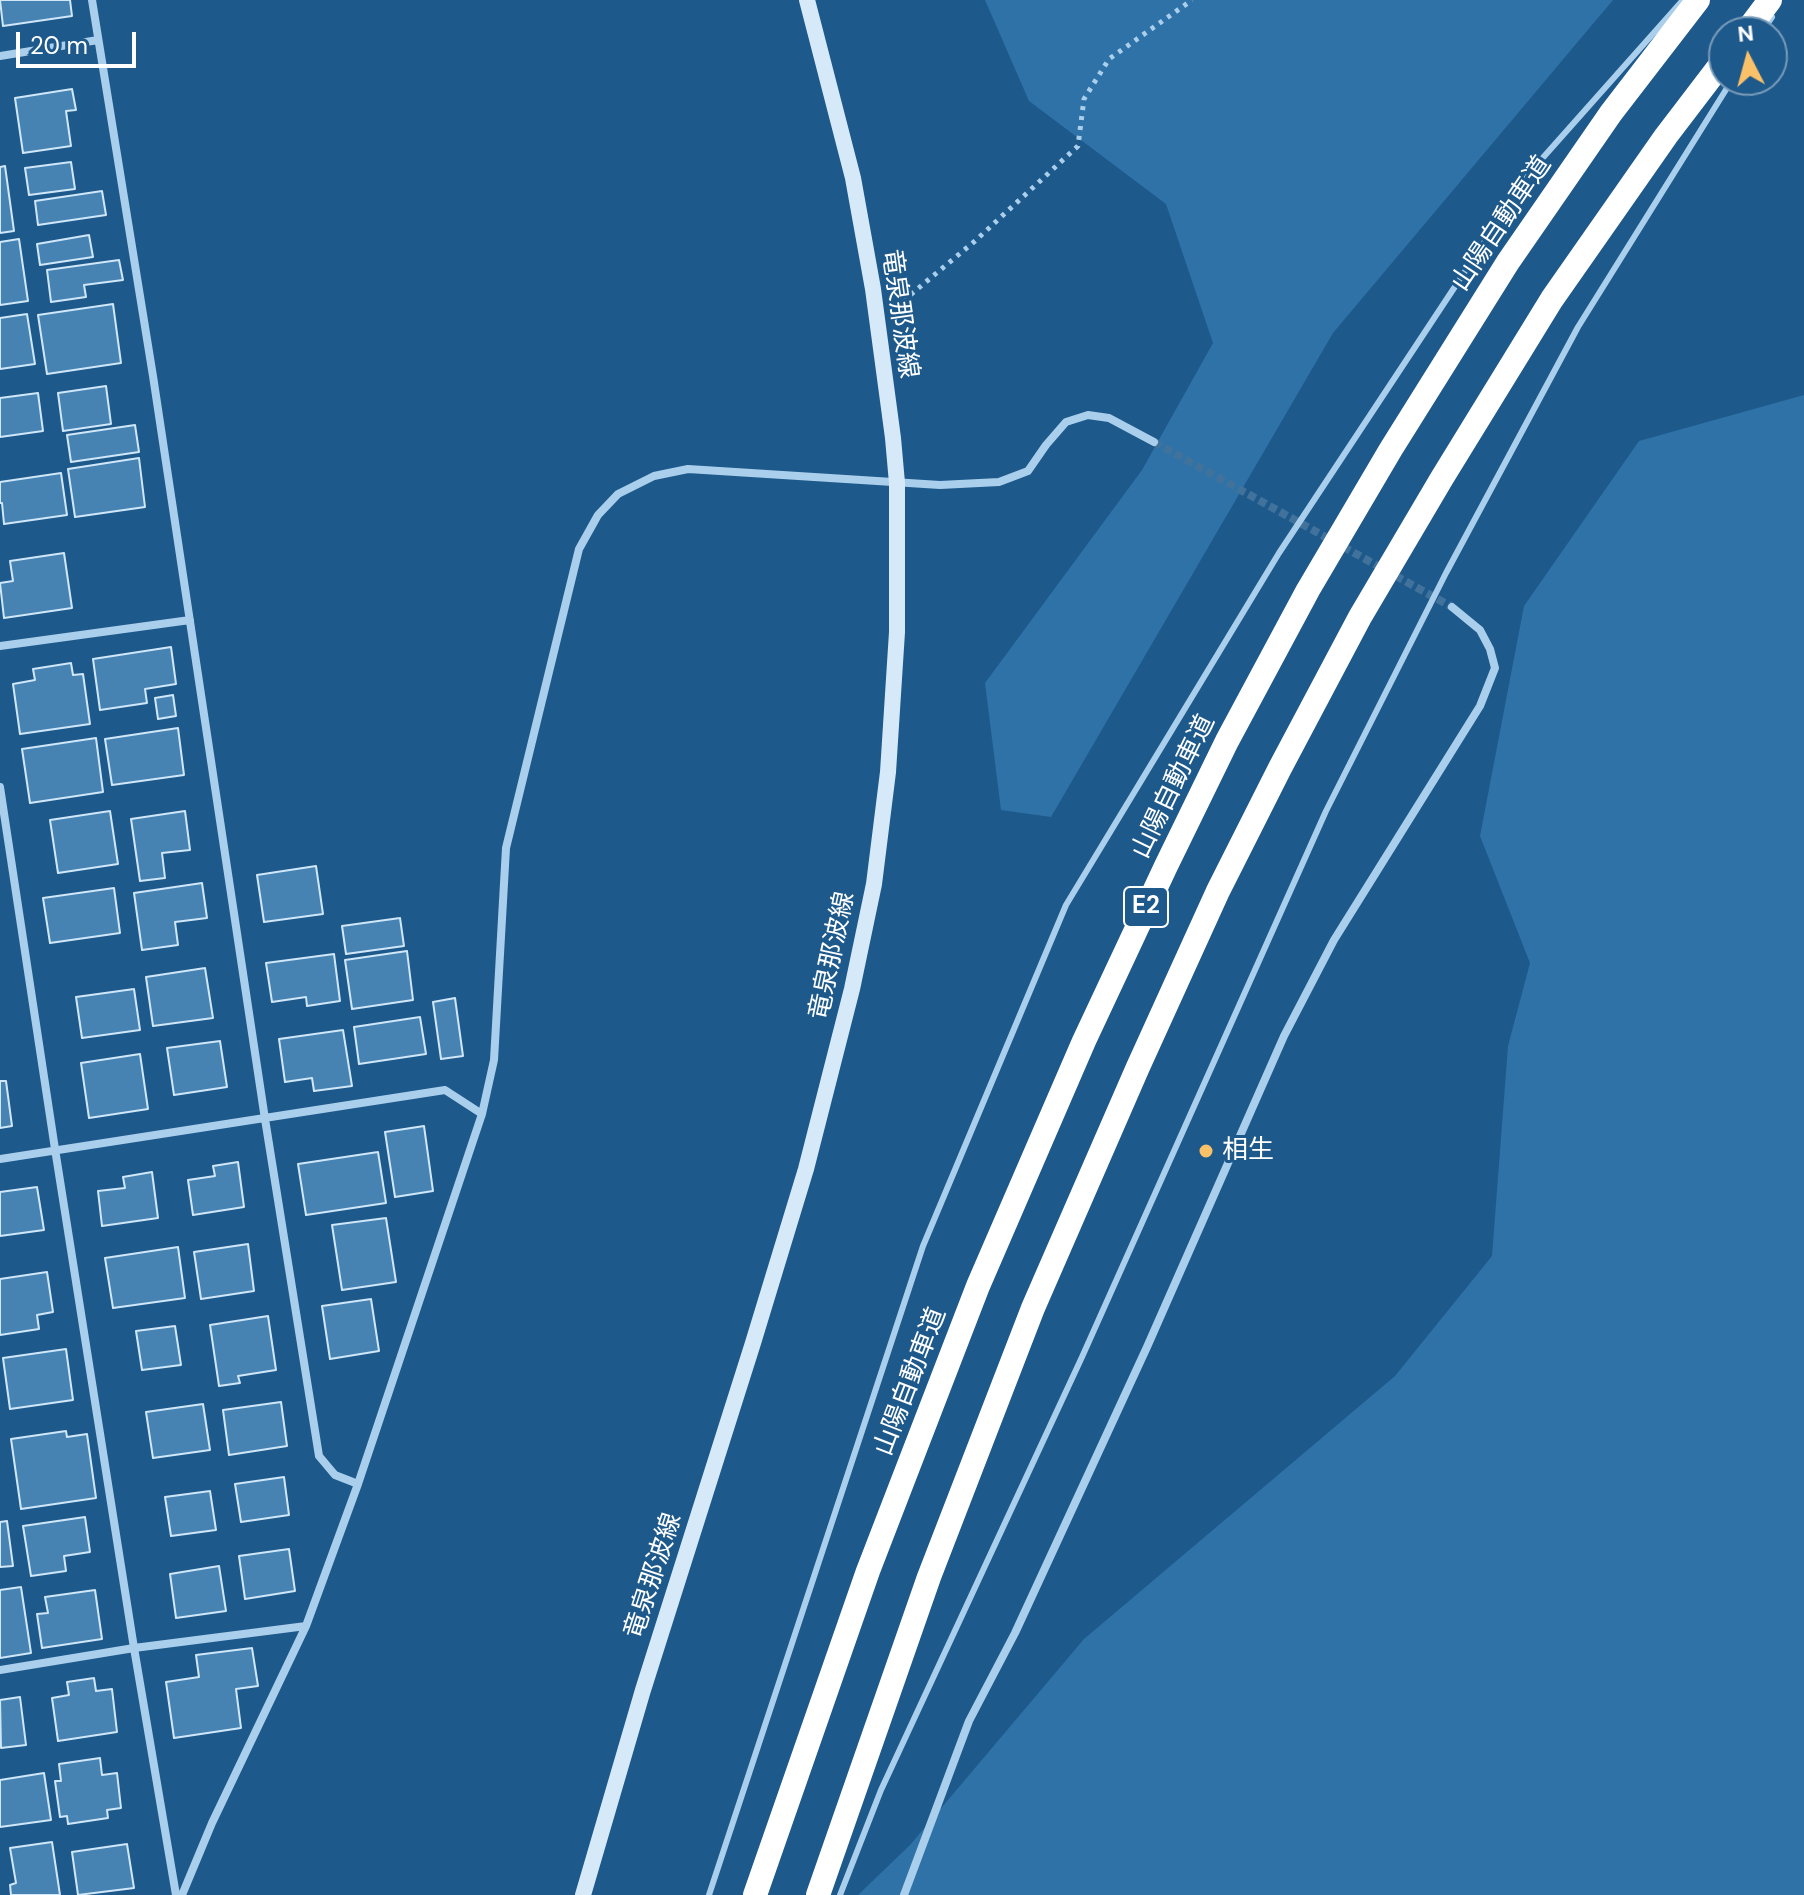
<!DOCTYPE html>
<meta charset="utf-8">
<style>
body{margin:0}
#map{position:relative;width:1804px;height:1895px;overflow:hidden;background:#1e598b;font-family:"DM Sans",sans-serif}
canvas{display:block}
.north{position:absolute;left:1708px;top:16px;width:80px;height:80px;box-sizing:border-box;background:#1e598b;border:2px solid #789bb9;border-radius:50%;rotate:354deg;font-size:22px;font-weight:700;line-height:32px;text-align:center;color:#fff}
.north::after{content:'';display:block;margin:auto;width:28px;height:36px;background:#fbc169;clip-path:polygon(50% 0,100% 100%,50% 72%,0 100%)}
.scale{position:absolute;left:16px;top:32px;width:120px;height:36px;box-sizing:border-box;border:4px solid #fff;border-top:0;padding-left:10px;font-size:24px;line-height:28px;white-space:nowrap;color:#fff;-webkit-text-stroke:6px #1e598b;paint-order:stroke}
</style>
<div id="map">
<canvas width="1804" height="1895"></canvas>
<div class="north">N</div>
<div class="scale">20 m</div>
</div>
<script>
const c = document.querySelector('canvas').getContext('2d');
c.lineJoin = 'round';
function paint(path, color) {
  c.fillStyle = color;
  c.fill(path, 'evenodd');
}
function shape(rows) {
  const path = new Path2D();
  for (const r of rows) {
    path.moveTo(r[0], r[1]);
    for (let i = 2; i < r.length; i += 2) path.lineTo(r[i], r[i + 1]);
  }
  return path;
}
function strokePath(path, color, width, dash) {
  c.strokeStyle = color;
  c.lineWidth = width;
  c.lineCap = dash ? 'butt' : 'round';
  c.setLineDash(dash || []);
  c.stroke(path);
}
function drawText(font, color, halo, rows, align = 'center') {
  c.font = font + ' "DM Sans","Noto Sans JP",sans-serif';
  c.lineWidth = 6;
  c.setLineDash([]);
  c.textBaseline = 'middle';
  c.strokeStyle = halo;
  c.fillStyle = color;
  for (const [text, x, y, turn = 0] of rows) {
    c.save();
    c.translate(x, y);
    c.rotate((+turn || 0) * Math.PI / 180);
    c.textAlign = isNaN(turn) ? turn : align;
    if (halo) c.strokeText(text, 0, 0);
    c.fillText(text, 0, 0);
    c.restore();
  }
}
paint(shape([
 [985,0,1613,0,1333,333,1051,817,1001,810,985,683,1142,470,1213,343,1166,204,1029,101],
 [1804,395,1804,1895,858,1895,910,1845,1084,1639,1395,1376,1492,1256,1508,1046,1530,963,1480,836,1524,606,1639,441]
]), '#2e72a7');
const building = shape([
 [0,0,70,0,72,16,3,26,0,0],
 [72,89,76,110,66,111,71,146,23,153,15,98,72,89],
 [71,162,75,189,29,195,25,168,71,162],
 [5,166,14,231,0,233,0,167,5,166],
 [102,191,106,215,38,225,35,201,102,191],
 [89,235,93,257,40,265,37,244,89,235],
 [19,239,28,301,0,305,0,242,19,239],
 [119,260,123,280,84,285,86,297,51,302,47,270,119,260],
 [113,304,121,363,47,374,38,315,113,304],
 [27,314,35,364,0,369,0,318,27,314],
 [106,386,111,424,63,431,58,393,106,386],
 [38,393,43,431,0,437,0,398,38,393],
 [135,425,139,452,71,462,67,435,135,425],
 [139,458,145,507,75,517,68,469,139,458],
 [61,473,67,515,4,524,2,503,0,503,0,482,61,473],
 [64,553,72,608,4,618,0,583,13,581,10,561,64,553],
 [171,647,176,684,145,689,147,703,100,710,93,659,171,647],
 [71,663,73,675,83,674,90,724,20,734,13,684,35,680,33,669,71,663],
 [173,695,176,716,158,719,155,698,173,695],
 [178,728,184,775,112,785,105,739,178,728],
 [96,738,103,792,30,803,22,749,96,738],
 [110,811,118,864,58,873,50,820,110,811],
 [185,811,190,850,162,853,165,878,140,881,131,819,185,811],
 [316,866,323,914,264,922,257,875,316,866],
 [202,883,207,918,175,922,178,945,142,950,134,893,202,883],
 [114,888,120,933,50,943,43,898,114,888],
 [400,918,404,946,346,954,342,926,400,918],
 [407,951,413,1000,352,1009,345,960,407,951],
 [334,954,340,1001,307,1006,306,997,272,1002,266,963,334,954],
 [205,968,213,1018,153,1026,146,977,205,968],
 [134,989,140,1030,82,1038,76,997,134,989],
 [455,998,463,1056,441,1059,433,1002,455,998],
 [420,1017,426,1054,359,1064,354,1027,420,1017],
 [343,1030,352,1086,314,1091,312,1078,285,1082,279,1039,343,1030],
 [220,1041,227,1087,174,1095,167,1048,220,1041],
 [140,1054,148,1109,89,1118,81,1063,140,1054],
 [0,1081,6,1081,12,1126,0,1128,0,1081],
 [424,1126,433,1191,395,1197,385,1132,424,1126],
 [378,1152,386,1203,306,1215,298,1164,378,1152],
 [238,1162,244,1207,193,1215,188,1180,215,1176,213,1166,238,1162],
 [152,1172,158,1218,102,1226,98,1191,125,1188,123,1177,152,1172],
 [37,1187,44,1230,0,1236,0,1192,37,1187],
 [386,1218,396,1282,342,1290,332,1225,386,1218],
 [248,1244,254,1291,201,1299,194,1252,248,1244],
 [178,1247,185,1298,113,1308,105,1258,178,1247],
 [47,1272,53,1312,37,1315,39,1329,0,1335,0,1279,47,1272],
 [371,1299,379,1351,330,1359,322,1306,371,1299],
 [268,1316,276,1370,238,1376,240,1383,219,1386,210,1325,268,1316],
 [175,1326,181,1365,142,1370,136,1331,175,1326],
 [66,1349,73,1400,10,1409,3,1358,66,1349],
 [281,1402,287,1446,229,1455,223,1410,281,1402],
 [203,1404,210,1450,153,1458,146,1412,203,1404],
 [66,1431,67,1437,87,1434,96,1498,21,1509,11,1439,66,1431],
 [284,1477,289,1515,241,1522,235,1484,284,1477],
 [210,1491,216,1530,171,1536,165,1497,210,1491],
 [85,1517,90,1552,64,1556,66,1571,31,1576,23,1526,85,1517],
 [7,1521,13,1566,0,1567,0,1522,7,1521],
 [289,1549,295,1591,245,1599,239,1556,289,1549],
 [219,1566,226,1611,176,1618,170,1574,219,1566],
 [21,1587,31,1653,0,1658,0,1590,21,1587],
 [95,1590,102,1639,42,1648,37,1614,48,1613,45,1597,95,1590],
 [252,1648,258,1686,236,1689,241,1728,174,1738,166,1682,199,1677,196,1655,252,1648],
 [94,1678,96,1691,112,1689,117,1732,58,1741,52,1698,69,1695,67,1682,94,1678],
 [20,1697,26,1745,1,1748,0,1700,20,1697],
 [100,1758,102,1775,117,1773,121,1808,107,1810,108,1818,68,1824,67,1816,60,1817,55,1781,61,1781,59,1764,100,1758],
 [44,1773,51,1820,0,1827,0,1780,44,1773],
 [52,1842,60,1895,11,1895,10,1885,16,1883,10,1848,52,1842],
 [127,1844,134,1888,78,1895,72,1852,127,1844]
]);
paint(building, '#4683b3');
strokePath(building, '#cfe7f9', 2);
strokePath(shape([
 [1154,442,1452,607]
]), '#40729c', 8, [8, 4]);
strokePath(shape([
 [903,301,975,241,1078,146,1084,99,1109,59,1192,0]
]), '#aacfec', 5, [4, 6]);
strokePath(shape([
 [1762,32,1772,17],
 [709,1895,923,1246,1066,905,1279,553,1532,170,1683,0],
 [840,1895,881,1790,1082,1357,1326,811,1446,573,1578,327,1732,80]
]), '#aacfec', 6);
strokePath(shape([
 [0,56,98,40],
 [0,646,190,620],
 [0,787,55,1149,134,1648,176,1895],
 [482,1114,494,1060,506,848,579,549,598,515,618,494,654,476,688,469,940,485,999,482,1028,471,1046,445,1066,422,1088,415,1109,418,1154,442],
 [0,1159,445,1090,482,1114,358,1484],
 [0,1670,134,1648,306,1626,358,1484,335,1475,319,1456,265,1119,153,376,92,0],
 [182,1895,212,1823,306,1626],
 [904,1895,969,1721,1015,1633,1147,1347,1284,1036,1334,940,1480,706,1495,668,1490,649,1480,630,1452,607]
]), '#aacfec', 8);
strokePath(shape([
 [583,1895,643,1690,753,1343,806,1169,852,989,874,884,888,772,897,632,897,483,893,438,873,289,853,178,807,0]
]), '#d6e9f9', 16);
strokePath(shape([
 [1746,32,1770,0],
 [755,1895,868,1571,978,1286,1084,1041,1166,866,1227,741,1308,590,1391,449,1508,262,1611,113,1698,0],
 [818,1895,929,1577,1033,1308,1138,1067,1218,891,1280,768,1360,617,1442,478,1552,299,1666,136,1724,60]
]), '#fff', 24);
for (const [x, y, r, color] of [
 [1206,1151,8,"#fbc169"]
]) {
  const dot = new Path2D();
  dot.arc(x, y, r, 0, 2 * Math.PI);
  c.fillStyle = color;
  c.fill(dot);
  strokePath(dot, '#1e598b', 3);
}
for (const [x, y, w] of [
 [1146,907,44]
]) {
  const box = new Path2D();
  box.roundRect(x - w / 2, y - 20, w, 40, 6);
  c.fillStyle = '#1e598b';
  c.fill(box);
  strokePath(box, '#fff', 2);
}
drawText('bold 24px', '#fff', null, [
 ["E2",1146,907]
]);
drawText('26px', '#fff', '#1e598b', [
 ["山陽自動車道",1502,224,-56],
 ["竜泉那波線",899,314,82],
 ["山陽自動車道",1174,787,-64],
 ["竜泉那波線",833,956,-78],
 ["山陽自動車道",911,1382,-69],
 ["竜泉那波線",654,1576,-72]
]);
drawText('26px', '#fff', '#1e598b', [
 ["相生",1222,1151]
], 'left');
</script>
